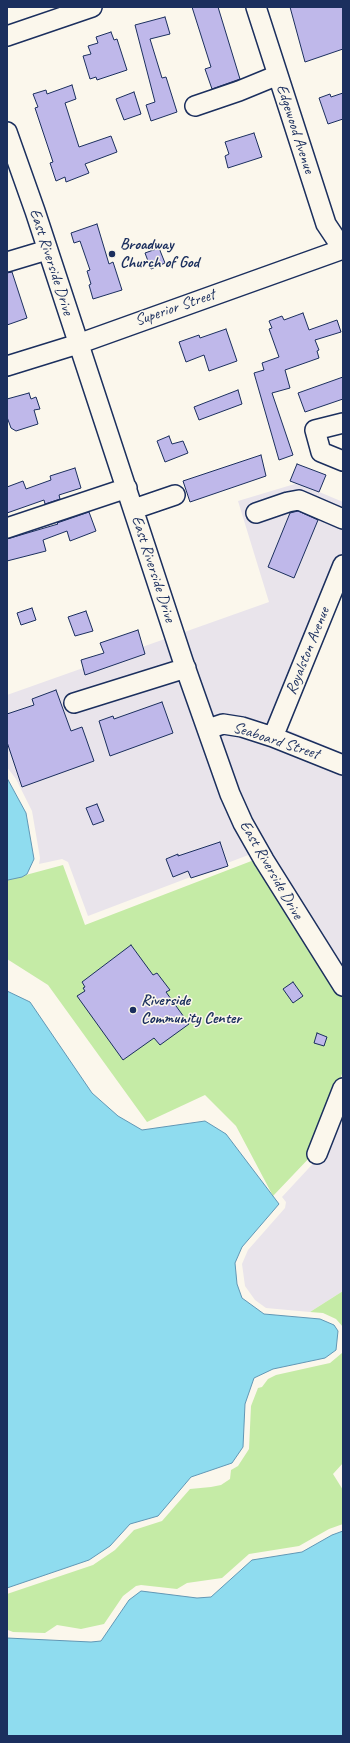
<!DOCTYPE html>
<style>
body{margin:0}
#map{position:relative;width:350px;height:1743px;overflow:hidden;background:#fbf7ec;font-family:Caveat,sans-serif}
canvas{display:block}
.frame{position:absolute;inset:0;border:8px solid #1b2f5e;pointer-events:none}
</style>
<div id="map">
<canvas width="350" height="1743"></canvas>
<div class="frame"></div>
</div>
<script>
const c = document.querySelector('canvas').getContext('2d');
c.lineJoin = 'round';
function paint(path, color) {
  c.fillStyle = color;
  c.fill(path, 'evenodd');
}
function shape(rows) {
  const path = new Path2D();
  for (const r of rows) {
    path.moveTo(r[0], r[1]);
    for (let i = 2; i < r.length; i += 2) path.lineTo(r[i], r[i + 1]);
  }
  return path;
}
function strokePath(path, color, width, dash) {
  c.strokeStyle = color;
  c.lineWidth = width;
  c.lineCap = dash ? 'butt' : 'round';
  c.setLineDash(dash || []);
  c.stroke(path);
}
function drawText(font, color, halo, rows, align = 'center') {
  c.font = font + ' Caveat,sans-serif';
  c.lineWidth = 3;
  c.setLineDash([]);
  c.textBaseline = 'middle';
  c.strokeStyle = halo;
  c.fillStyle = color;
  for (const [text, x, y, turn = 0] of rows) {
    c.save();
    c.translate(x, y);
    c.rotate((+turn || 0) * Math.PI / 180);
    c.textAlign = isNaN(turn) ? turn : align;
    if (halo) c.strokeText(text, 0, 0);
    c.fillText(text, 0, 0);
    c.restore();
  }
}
paint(shape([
 [298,483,343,502,343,564,276,725,343,753,343,987,251,854,88,916,68,862,62,859,39,864,40,858,32,811,16,779,7,767,7,695,269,602,238,501],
 [343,1091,343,1291,310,1312,266,1308,255,1300,245,1286,242,1264,248,1250,285,1208,286,1202,282,1197,320,1156]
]), '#e9e4eb');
paint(shape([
 [254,860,331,983,343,996,343,1071,313,1154,273,1196,236,1126,205,1095,147,1122,48,985,7,959,7,880,63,865,85,925],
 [343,1291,343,1327,336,1319,323,1313,310,1312],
 [343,1344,343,1463,333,1474,343,1490,343,1524,329,1529,299,1546,249,1554,222,1578,187,1583,177,1589,141,1585,136,1586,123,1596,104,1624,81,1629,57,1625,45,1633,13,1632,8,1630,7,1628,7,1594,93,1565,115,1550,134,1530,162,1521,190,1489,211,1487,221,1485,230,1479,231,1470,238,1466,249,1449,251,1406,258,1388,262,1387,268,1379,276,1375,330,1363,342,1353]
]), '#c5eba6');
const water = shape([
 [7,778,26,813,34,859,27,874,22,877,8,880,7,879,7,778],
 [7,991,30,1002,92,1093,118,1116,142,1130,205,1121,226,1134,279,1204,242,1247,235,1263,237,1284,242,1298,264,1314,320,1319,334,1325,338,1331,336,1350,325,1358,273,1369,254,1378,245,1404,243,1447,232,1463,191,1477,158,1516,130,1524,110,1546,89,1560,7,1588,7,991],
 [343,1531,343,1736,7,1736,7,1638,91,1642,101,1641,129,1600,141,1591,197,1598,211,1597,252,1560,302,1552,332,1535,343,1531]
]);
paint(water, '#8fdcef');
strokePath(water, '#6197b5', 1);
const building = shape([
 [192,7,218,7,240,79,212,89,205,69,211,67,192,7],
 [290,7,343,7,343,49,305,62,290,7],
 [165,17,170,34,150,39,162,78,166,77,177,112,151,121,146,105,155,102,135,25,165,17],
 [111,32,114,40,117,39,127,70,97,80,96,77,90,79,83,56,91,54,88,46,98,43,96,37,111,32],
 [72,85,76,99,65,103,79,147,111,136,117,152,85,164,89,173,66,182,65,177,56,181,50,163,53,162,35,108,38,107,33,94,46,90,47,94,72,85],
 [134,92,141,114,124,120,116,99,134,92],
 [343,93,343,119,328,124,319,98,330,94,331,97,343,93],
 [254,133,262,157,228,168,225,156,229,154,225,142,254,133],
 [97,224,109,264,113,262,122,290,93,299,89,285,91,284,87,271,90,270,80,241,74,243,71,233,97,224],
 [159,248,165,263,151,269,145,253,159,248],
 [12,272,27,318,7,325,7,273,12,272],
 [303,313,309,330,337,320,341,332,315,340,319,350,317,351,319,358,285,370,290,388,272,393,293,455,279,460,254,373,264,370,262,363,279,357,269,329,272,328,269,321,282,316,284,320,303,313],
 [226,329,237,361,209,371,204,355,186,362,179,342,199,335,200,338,226,329],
 [343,377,343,399,305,412,298,393,343,377],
 [238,390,242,404,199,420,194,407,238,390],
 [29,393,31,399,36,397,40,409,34,410,38,424,16,431,11,428,7,417,7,399,29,393],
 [169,436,172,444,183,441,188,453,165,462,157,441,169,436],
 [261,455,266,476,190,502,183,481,261,455],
 [297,464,326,475,319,492,290,481,297,464],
 [75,468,81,488,59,495,60,499,45,504,44,500,7,513,7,487,23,481,26,489,51,480,50,476,75,468],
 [298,511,318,520,294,578,268,567,290,513,298,511],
 [89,512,96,531,70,541,67,531,43,540,46,551,7,561,7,539,58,524,57,523,89,512],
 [32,608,36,620,21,625,17,613,32,608],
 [86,611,93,631,75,636,68,617,86,611],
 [138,630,145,654,85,675,81,660,104,653,100,643,138,630],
 [56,690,71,731,82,727,94,761,22,787,7,742,7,714,34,705,32,699,56,690],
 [162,702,173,733,110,756,99,721,113,716,114,719,162,702],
 [97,804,104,821,93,825,86,808,97,804],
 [220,842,228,866,191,878,188,871,173,877,166,859,178,854,178,856,220,842],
 [131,945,153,975,157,973,170,990,166,992,189,1024,160,1045,154,1038,123,1060,77,996,85,991,83,988,85,987,82,982,131,945],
 [293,982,303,996,293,1003,283,989,293,982],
 [317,1033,327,1037,324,1046,314,1043,317,1033]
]);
paint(building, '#bfb8ea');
strokePath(building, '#1b2f5e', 1);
const minor = shape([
 [256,7,326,224,342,248],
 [7,36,92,7],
 [195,106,239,91,278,75],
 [7,132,35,211,183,661,230,794,243,823,264,860,343,986],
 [7,262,47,250],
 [7,366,78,344,343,249],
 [343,423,315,430,321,452,343,461],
 [134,509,175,495],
 [256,513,288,502,299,500,343,519],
 [7,528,127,488],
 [74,703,186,668],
 [208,729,223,724,242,727,273,737,343,765],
 [273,737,343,565],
 [317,1154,343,1088]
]);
strokePath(minor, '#1b2f5e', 22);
strokePath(minor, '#fbf7ec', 19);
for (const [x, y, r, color] of [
 [112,254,4,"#1b2f5e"],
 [133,1010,4,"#1b2f5e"]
]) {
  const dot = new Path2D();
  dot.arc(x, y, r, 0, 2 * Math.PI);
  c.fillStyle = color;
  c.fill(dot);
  strokePath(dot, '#fbf7ec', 1.5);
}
drawText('16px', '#1b2f5e', '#fbf7ec', [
 ["Edgewood Avenue",295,129,72],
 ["East Riverside Drive",51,262,72],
 ["Superior Street",175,308,-19],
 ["East Riverside Drive",153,569,72],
 ["Royalston Avenue",308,651,-68],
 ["Seaboard Street",276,741,18],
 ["East Riverside Drive",271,870,60]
]);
drawText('bold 16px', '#1b2f5e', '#fbf7ec', [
 ["Broadway",120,245],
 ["Church of God",120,263],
 ["Riverside",141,1001],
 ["Community Center",141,1019]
], 'left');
</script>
